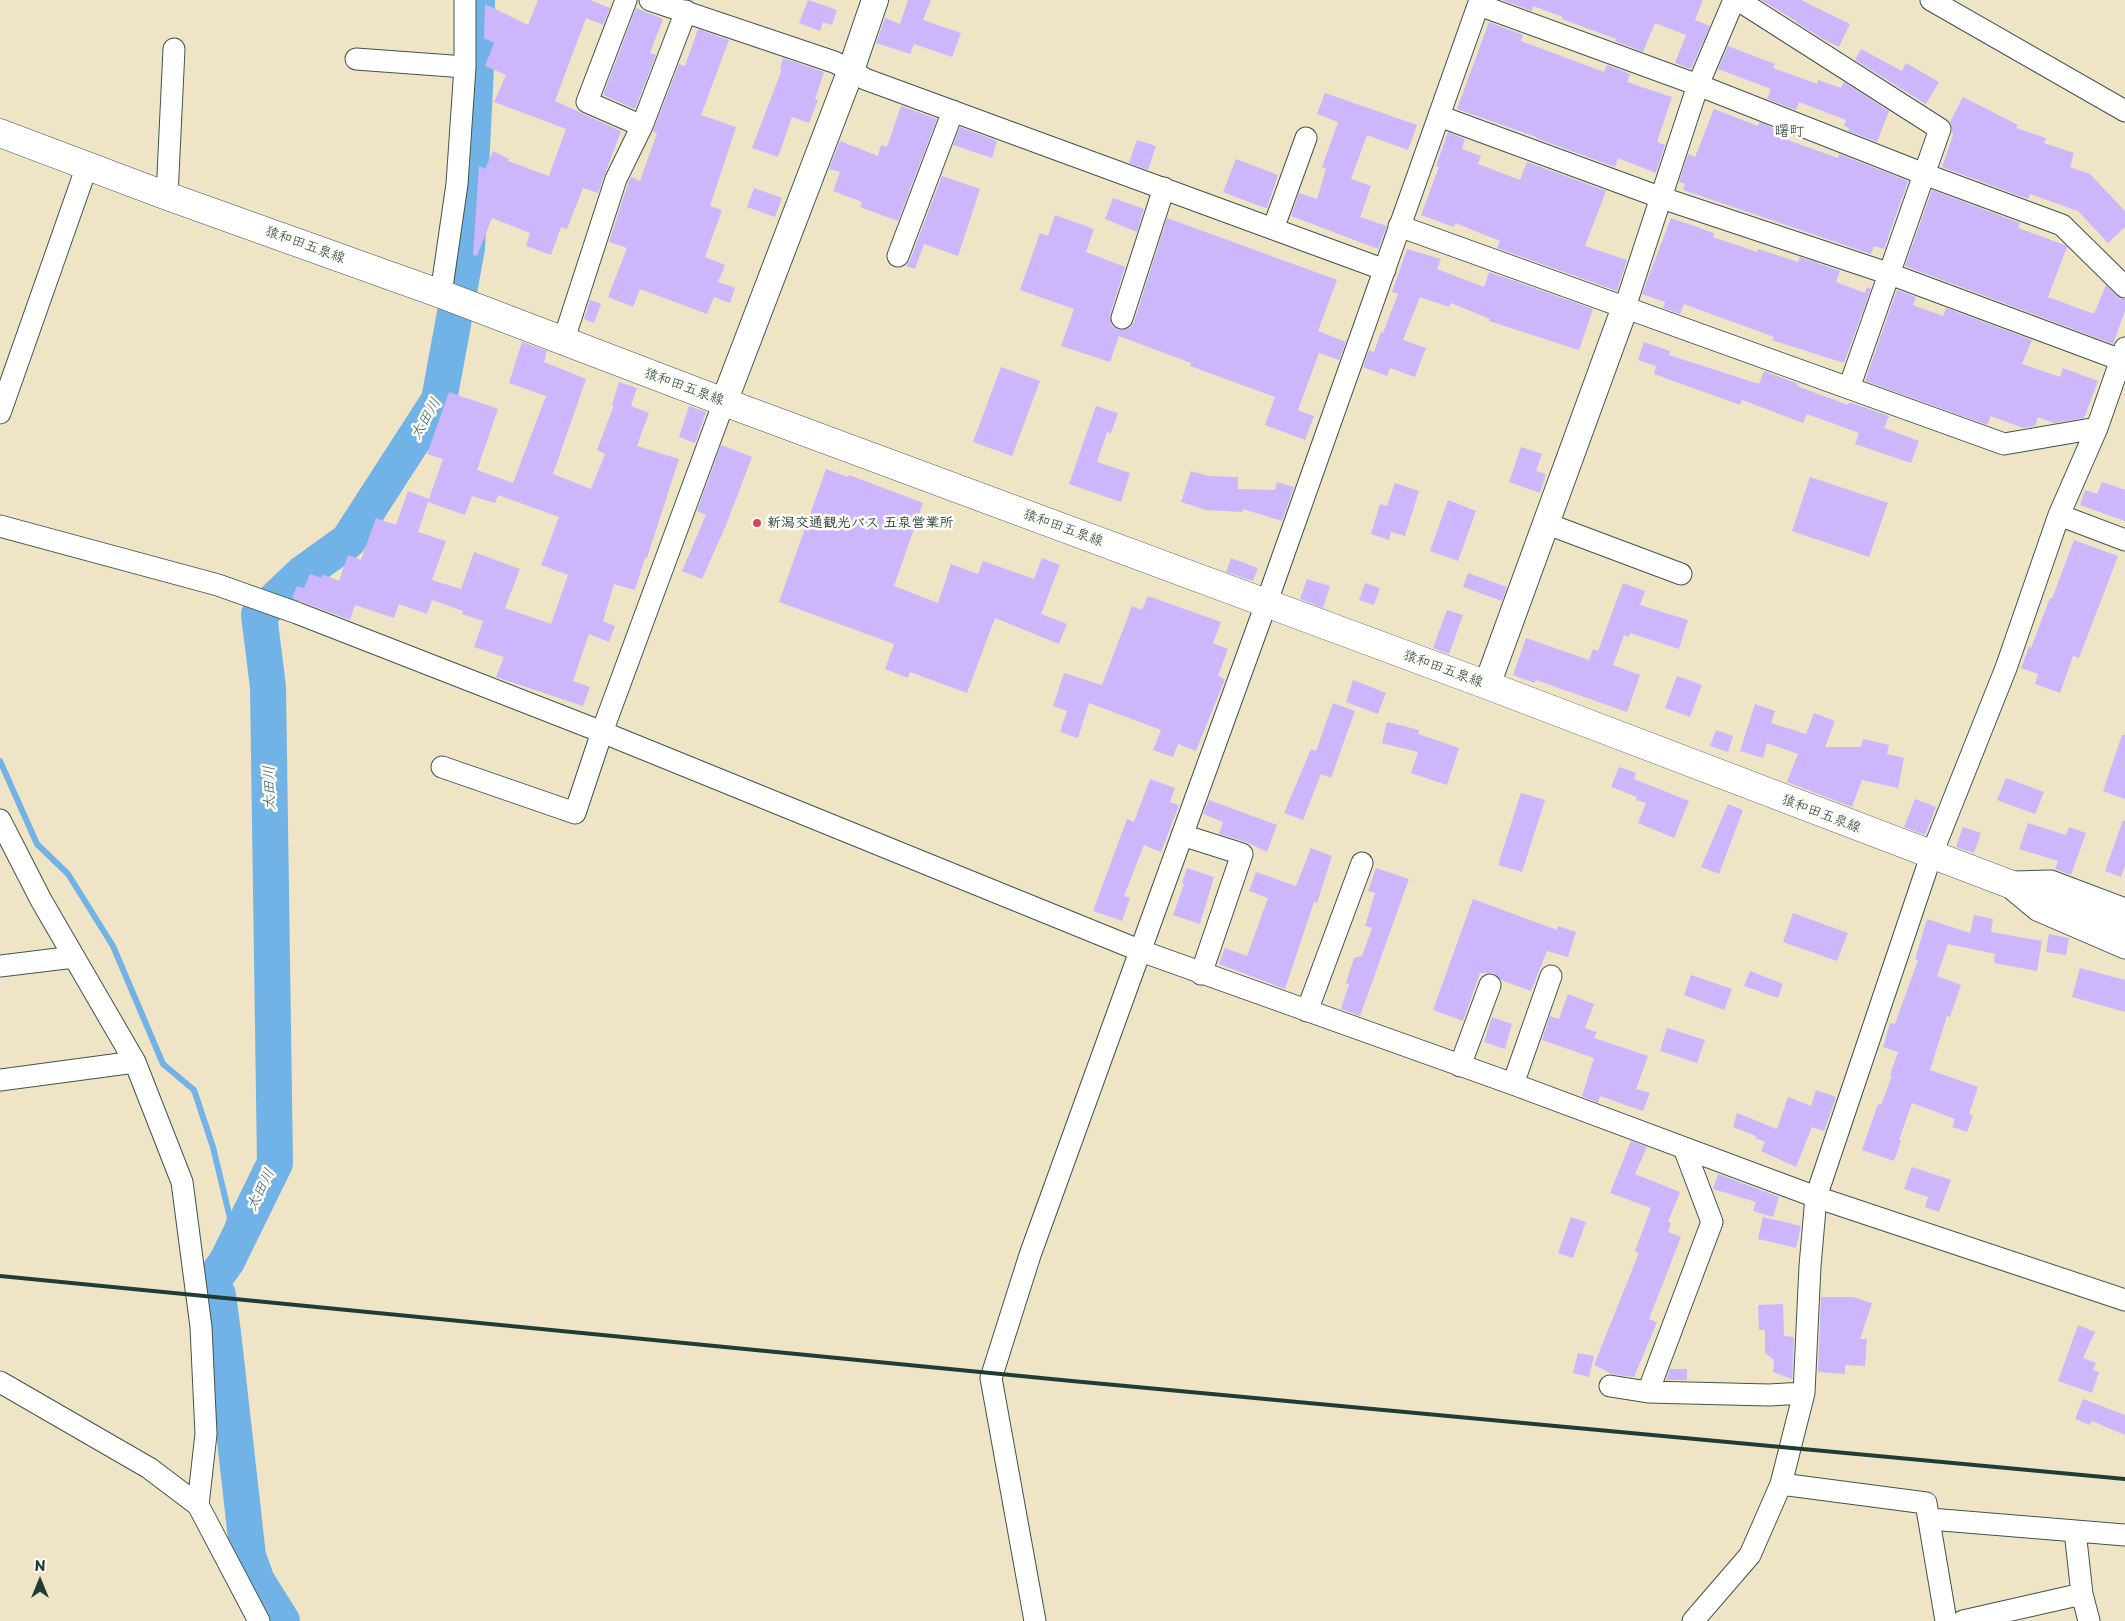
<!DOCTYPE html>
<meta charset="utf-8">
<style>
body{margin:0}
#map{position:relative;width:2125px;height:1621px;overflow:hidden;background:#f0e4c7;font-family:"Playpen Sans",sans-serif}
canvas{display:block}
.north{position:absolute;left:15px;top:1556px;width:50px;height:50px;-webkit-text-stroke:4px #fdfcf7;paint-order:stroke;rotate:0deg;font-size:14px;font-weight:700;line-height:20px;text-align:center;color:#1f3d34}
.north::after{content:'';display:block;margin:auto;width:18px;height:22px;background:#1f3d34;clip-path:polygon(50% 0,100% 100%,50% 72%,0 100%)}
</style>
<div id="map">
<canvas width="2125" height="1621"></canvas>
<div class="north">N</div>
</div>
<script>
const c = document.querySelector('canvas').getContext('2d');
c.lineJoin = 'round';
function shape(rows) {
  const path = new Path2D();
  for (const r of rows) {
    path.moveTo(r[0], r[1]);
    for (let i = 2; i < r.length; i += 2) path.lineTo(r[i], r[i + 1]);
  }
  return path;
}
function strokePath(path, color, width, dash) {
  c.strokeStyle = color;
  c.lineWidth = width;
  c.lineCap = dash ? 'butt' : 'round';
  c.setLineDash(dash || []);
  c.stroke(path);
}
function paint(path, color) {
  c.fillStyle = color;
  c.fill(path, 'evenodd');
}
function drawText(font, color, halo, rows, align = 'center') {
  c.font = font + ' "Playpen Sans","Klee One",sans-serif';
  c.lineWidth = 5;
  c.setLineDash([]);
  c.textBaseline = 'middle';
  c.strokeStyle = halo;
  c.fillStyle = color;
  for (const [text, x, y, turn = 0] of rows) {
    c.save();
    c.translate(x, y);
    c.rotate((+turn || 0) * Math.PI / 180);
    c.textAlign = isNaN(turn) ? turn : align;
    if (halo) c.strokeText(text, 0, 0);
    c.fillText(text, 0, 0);
    c.restore();
  }
}
strokePath(shape([
 [0,761,37,844,68,874,113,946,163,1064,194,1090,213,1147,230,1218,212,1282]
]), '#71b3e6', 6);
strokePath(shape([
 [282,1621,257,1581,248,1556,223,1333,218,1295,212,1282,227,1261,275,1163,268,687,259,615,302,574,348,541,439,400,467,248,476,67,477,0]
]), '#71b3e6', 36);
paint(shape([
 [538,0,590,0,610,8,603,25,586,18,555,101,621,131,598,193,583,188,567,229,561,227,551,255,526,246,530,233,492,218,477,256,473,255,479,166,485,169,493,151,509,159,508,161,549,176,566,129,494,102,506,75,485,66,494,43,484,38,485,4,528,25],
 [808,0,837,10,832,25,823,22,820,31,799,23],
 [908,0,931,0,923,20,961,33,952,57,914,44,910,54,876,43,885,18,900,24],
 [1502,0,1703,0,1695,20,1710,26,1691,69,1675,63,1686,35,1655,23,1643,52,1615,41,1616,39,1562,19,1563,17,1533,6,1532,11],
 [1761,0,1801,0,1850,24,1839,47,1821,38,1796,22,1796,21],
 [636,8,663,19,650,53,656,55,635,109,603,95],
 [1489,22,1523,35,1521,41,1604,72,1607,65,1630,74,1627,82,1672,97,1657,142,1665,145,1656,173,1618,158,1615,167,1536,138,1536,137,1457,109],
 [698,29,729,40,701,115,736,127,710,206,722,210,705,257,725,265,718,282,735,288,730,303,714,297,707,314,640,289,633,307,608,297,627,248,609,242,628,184,631,177,640,181,657,133,653,131,679,64,685,66],
 [1728,46,1775,64,1773,68,1817,84,1818,80,1841,88,1844,82,1889,111,1877,142,1848,131,1849,128,1844,126,1846,120,1799,102,1796,110,1767,99,1771,89,1718,69],
 [1861,49,1902,71,1906,63,1939,82,1926,104,1855,60],
 [783,58,824,72,815,99,818,100,809,123,792,117,778,157,752,148,782,69,780,69],
 [1325,93,1417,125,1408,150,1367,135,1351,179,1371,186,1360,217,1387,226,1378,249,1291,216,1299,193,1317,199,1326,169,1322,167,1338,122,1317,114],
 [1963,97,2018,125,2016,128,2046,138,2044,143,2074,153,2070,167,2090,174,2125,211,2125,227,2108,243,2078,211,2030,194,2028,199,1942,167,1953,135,1950,122],
 [901,106,937,119,898,221,860,207,862,202,833,191,840,172,829,169,840,141,878,156,881,145,887,147],
 [1714,109,1758,126,1759,122,1787,134,1785,139,1838,158,1839,154,1908,181,1884,249,1874,246,1871,254,1683,190,1685,184,1679,182,1688,154,1695,157],
 [960,127,997,141,992,158,953,145],
 [1448,132,1465,139,1462,149,1481,156,1478,164,1520,180,1527,162,1606,191,1585,246,1627,260,1617,291,1497,248,1500,241,1455,223,1454,227,1421,215,1439,167,1436,166],
 [1137,140,1156,146,1148,170,1129,163],
 [1236,159,1278,175,1267,208,1265,208,1223,192],
 [942,176,980,189,958,256,924,244,915,269,906,266,910,260],
 [754,188,782,198,775,217,747,207],
 [1932,190,2020,223,2018,228,2065,245,2067,247,2048,297,2094,314,2106,285,2117,296,2125,300,2125,311,2113,344,1905,266],
 [1113,198,1144,209,1137,232,1105,219],
 [1055,215,1094,229,1086,252,1125,267,1110,315,1112,326,1119,330,1130,328,1134,322,1167,218,1337,280,1318,331,1346,342,1339,360,1319,353,1298,410,1314,416,1305,440,1265,425,1275,397,1190,366,1191,363,1119,336,1110,362,1061,346,1074,309,1020,290,1040,233,1048,236],
 [1671,218,1714,233,1713,237,1757,252,1758,249,1798,262,1800,257,1840,271,1836,282,1865,293,1867,287,1871,289,1844,363,1772,340,1774,337,1684,304,1680,314,1663,308,1665,302,1642,294],
 [1407,249,1441,259,1437,269,1484,287,1489,272,1593,309,1579,350,1489,321,1490,319,1451,303,1449,307,1420,297,1403,340,1426,348,1415,377,1390,368,1387,376,1363,367,1369,350,1374,352,1381,332,1383,333,1398,294,1392,292],
 [1897,290,1916,297,1913,305,1943,316,1946,308,2032,340,2022,364,2060,377,2063,368,2098,381,2084,418,2054,423,2038,417,2035,426,2023,428,1991,416,1987,425,1865,381],
 [590,300,601,304,594,323,584,319],
 [522,342,547,351,544,362,586,379,553,474,591,489,605,454,597,450,614,405,612,405,619,382,637,388,631,406,649,413,637,446,679,459,647,558,645,558,635,590,614,584,603,621,615,626,609,642,589,634,573,681,590,687,583,706,496,677,504,657,474,647,483,621,462,614,463,611,432,600,427,614,399,604,394,618,355,605,350,620,292,598,297,586,304,588,310,574,321,578,322,574,339,581,348,555,361,560,376,518,396,525,408,491,429,499,443,459,427,454,449,392,498,409,477,470,513,483,546,396,509,383],
 [498,495,559,517,541,565,568,575,551,624,505,608,520,569,474,552,461,589,432,580,446,541,418,532,428,502,465,515,472,496,495,503],
 [1644,342,1670,351,1669,355,1759,384,1764,371,1798,384,1797,386,1848,405,1848,403,1852,403,1889,416,1884,428,1919,441,1911,463,1855,444,1859,433,1807,414,1803,423,1742,400,1740,405,1654,374,1656,366,1638,360],
 [1001,367,1040,381,1012,456,973,442],
 [689,406,706,412,695,443,679,437],
 [1096,406,1118,413,1111,433,1107,432,1097,462,1130,473,1121,502,1069,484],
 [721,445,752,457,726,525,702,579,682,571,706,515,697,511],
 [1521,447,1542,454,1536,471,1546,474,1540,493,1509,482],
 [826,469,848,477,849,475,923,503,894,586,938,603,951,564,978,574,983,561,1034,579,1042,558,1060,565,1041,614,1067,624,1059,644,995,618,967,693,910,672,908,678,885,669,894,644,779,602],
 [1191,471,1208,476,1238,477,1238,489,1275,490,1277,482,1294,487,1282,521,1243,509,1243,512,1206,510,1181,502],
 [1810,477,1888,503,1869,557,1792,531],
 [2102,482,2125,490,2125,521,2080,505,2085,490,2097,494],
 [1395,483,1419,491,1405,536,1391,532,1389,540,1371,534,1380,504,1387,506],
 [1448,500,1476,511,1458,561,1430,551],
 [2074,540,2118,556,2079,658,2073,656,2060,693,2035,684,2038,674,2021,668,2029,647,2031,648,2050,598,2052,599],
 [1231,558,1258,568,1253,581,1226,572],
 [1468,573,1507,587,1502,601,1463,587],
 [1307,579,1330,586,1323,608,1300,599],
 [1365,583,1380,588,1374,605,1359,600],
 [1623,583,1645,591,1640,605,1688,620,1679,649,1630,633,1629,637,1624,635,1613,665,1640,675,1627,712,1536,680,1535,683,1513,675,1526,638,1589,660,1593,649,1598,651],
 [1148,596,1221,622,1213,643,1228,649,1218,676,1225,679,1196,751,1178,744,1173,757,1153,750,1161,730,1089,703,1078,738,1060,732,1067,711,1053,706,1064,673,1102,685,1132,606,1142,610],
 [1447,610,1463,615,1449,654,1433,648],
 [1677,676,1702,685,1690,717,1665,708],
 [1353,680,1386,693,1378,714,1346,702],
 [1333,703,1355,711,1331,778,1321,774,1303,820,1284,813,1311,749,1316,751],
 [1755,704,1775,711,1771,723,1806,734,1814,713,1835,721,1825,747,1861,747,1863,739,1889,745,1887,754,1904,758,1898,788,1862,780,1852,807,1787,782,1798,754,1767,743,1763,758,1740,751],
 [1387,722,1419,730,1418,734,1459,748,1447,785,1411,773,1418,752,1382,743],
 [1716,730,1733,736,1728,752,1710,746],
 [2122,735,2125,735,2125,799,2103,791],
 [1619,767,1636,773,1634,779,1689,801,1674,838,1638,823,1646,803,1636,800,1637,797,1611,787],
 [2006,778,2044,792,2035,814,1997,800],
 [1150,779,1175,788,1170,802,1179,805,1161,852,1144,845,1124,896,1130,898,1122,921,1093,911,1127,819,1134,822],
 [1521,793,1545,800,1522,872,1498,865],
 [1915,799,1936,807,1925,835,1904,827],
 [1209,800,1277,825,1267,852,1246,842,1219,834,1223,822,1203,814],
 [1728,804,1743,810,1719,874,1701,867],
 [2123,820,2125,821,2125,865,2121,877,2105,871],
 [2028,823,2066,835,2069,827,2086,833,2071,875,2055,869,2058,861,2019,849],
 [1963,827,1981,833,1974,853,1956,847],
 [1311,848,1332,856,1317,903,1314,902,1285,989,1219,964,1225,948,1247,956,1268,898,1249,891,1256,872,1296,886],
 [1187,868,1214,877,1200,924,1173,915,1184,884,1182,883],
 [1376,868,1409,879,1360,1016,1341,1009,1349,984,1346,983,1354,958,1362,956,1372,928,1365,926,1375,893,1368,891],
 [1473,899,1557,930,1558,926,1576,932,1568,957,1547,951,1531,991,1501,980,1494,973,1480,973,1463,1021,1433,1010],
 [1793,913,1848,933,1837,961,1783,942],
 [1974,915,1993,919,1991,932,2042,941,2037,971,1994,963,1995,954,1948,944,1937,976,1961,985,1950,1017,1947,1016,1930,1070,1978,1087,1969,1114,1973,1115,1967,1132,1952,1127,1955,1119,1912,1103,1899,1140,1901,1141,1894,1161,1862,1150,1878,1104,1881,1105,1892,1076,1890,1075,1898,1052,1883,1047,1890,1023,1895,1024,1918,960,1915,959,1927,919,1970,933],
 [2049,934,2069,938,2066,955,2046,952],
 [2080,968,2125,980,2125,1012,2072,997],
 [1750,971,1783,984,1778,998,1744,986],
 [1691,975,1732,989,1724,1010,1684,995],
 [1568,994,1594,1004,1585,1028,1597,1032,1594,1038,1648,1056,1636,1089,1650,1093,1643,1111,1600,1096,1598,1103,1582,1096,1594,1058,1542,1040,1550,1016,1559,1019],
 [1492,1017,1512,1024,1505,1049,1484,1042],
 [1667,1028,1705,1040,1697,1063,1660,1051],
 [1816,1090,1836,1097,1824,1131,1812,1127,1796,1167,1761,1151,1765,1142,1755,1138,1756,1136,1733,1127,1737,1113,1777,1129,1788,1097,1811,1106],
 [1631,1141,1647,1147,1635,1174,1680,1192,1668,1222,1671,1223,1668,1232,1681,1237,1649,1319,1657,1322,1634,1377,1612,1374,1594,1365,1639,1253,1635,1251,1651,1208,1610,1193],
 [1912,1167,1951,1180,1939,1212,1925,1207,1928,1197,1904,1189],
 [1718,1174,1779,1197,1773,1217,1753,1211,1756,1202,1713,1189],
 [1571,1217,1586,1222,1573,1258,1558,1253],
 [1763,1217,1801,1226,1796,1248,1758,1239],
 [1821,1297,1853,1297,1872,1303,1860,1339,1867,1339,1865,1366,1845,1365,1845,1374,1818,1372],
 [1783,1304,1784,1336,1794,1337,1792,1379,1773,1372,1774,1360,1765,1353,1765,1330,1759,1330,1758,1305],
 [2078,1325,2095,1332,2083,1358,2096,1363,2093,1370,2099,1372,2092,1393,2058,1381],
 [1578,1353,1594,1356,1589,1377,1573,1373],
 [1670,1369,1687,1369,1687,1380,1666,1380],
 [2083,1399,2125,1415,2125,1435,2092,1421,2090,1425,2075,1419]
]), '#ccb6fc');
const minor = shape([
 [626,0,587,102,642,126],
 [650,0,834,62,851,70,865,79,1385,270],
 [1738,0,1940,129,1849,388],
 [1931,0,2125,111],
 [1479,5,1698,85,1924,174,2062,225,2125,287],
 [356,59,465,67],
 [1439,116,1662,198,1890,274,2121,360],
 [167,196,174,49],
 [1399,226,2004,444,2097,428],
 [1273,229,1306,138],
 [898,256,953,111],
 [441,294,457,184,465,67,465,0],
 [1625,307,1698,85,1734,0],
 [1122,318,1164,188],
 [563,342,616,179,642,126,686,11],
 [0,413,87,166],
 [2059,515,2125,540],
 [1545,523,1681,574],
 [0,526,218,585,297,613,602,732,1141,951,1513,1084,1816,1197,2125,1300],
 [442,767,575,813,602,732,724,402],
 [0,820,41,900,135,1062,182,1182,201,1327,206,1434,198,1505],
 [1182,835,1242,854,1201,974],
 [2014,882,2051,881,2125,909],
 [2013,890,2037,910,2125,948],
 [0,966,74,957],
 [1307,1011,1362,863],
 [1460,1066,1490,985],
 [0,1080,135,1062],
 [1513,1084,1551,976],
 [0,1382,149,1468,198,1505,259,1621],
 [1610,1386,1648,1392,1769,1395,1804,1393],
 [1648,1392,1712,1222,1684,1148],
 [1781,1484,1926,1503,1946,1621],
 [1930,1519,2125,1535],
 [2075,1531,2082,1594,2089,1621],
 [1035,1621,991,1378,1030,1255,1266,604,1480,0],
 [1693,1621,1750,1555,1781,1484,1804,1393,1810,1266,1816,1197,1931,856,2006,668,2059,515,2097,428,2125,348],
 [1963,1621,2082,1594]
]);
const tertiary = shape([
 [724,402,851,70,875,0],
 [1487,685,1625,307]
]);
const secondary = shape([
 [0,133,167,196,441,294,724,402,1487,685,2125,928]
]);
strokePath(minor, '#3e564a', 23);
strokePath(tertiary, '#3e564a', 28);
strokePath(secondary, '#3e564a', 29);
strokePath(minor, '#fff', 21);
strokePath(tertiary, '#fff', 26);
strokePath(secondary, '#fff', 28);
strokePath(shape([
 [0,1276,1072,1381,2125,1479]
]), '#1f3d34', 4);
for (const [x, y, r, color] of [
 [757,523,5,"#d1495b"]
]) {
  const dot = new Path2D();
  dot.arc(x, y, r, 0, 2 * Math.PI);
  c.fillStyle = color;
  c.fill(dot);
  strokePath(dot, '#fdfcf7', 2);
}
drawText('14px', '#1f3d34', '#fdfcf7', [
 ["猿和田五泉線",305,245,20],
 ["猿和田五泉線",684,387,20],
 ["猿和田五泉線",1063,528,20],
 ["猿和田五泉線",1443,669,20],
 ["猿和田五泉線",1821,814,21]
]);
drawText('bold 14px', '#1f3d34', '#fdfcf7', [
 ["新潟交通観光バス 五泉営業所",767,523]
], 'left');
drawText('15px', '#1f3d34', '#fdfcf7', [
 ["曙町",1789,132]
]);
drawText('italic 15px', '#386069', '#fdfcf7', [
 ["太田川",426,419,-60],
 ["太田川",270,788,-91],
 ["太田川",261,1190,-64]
]);
</script>
